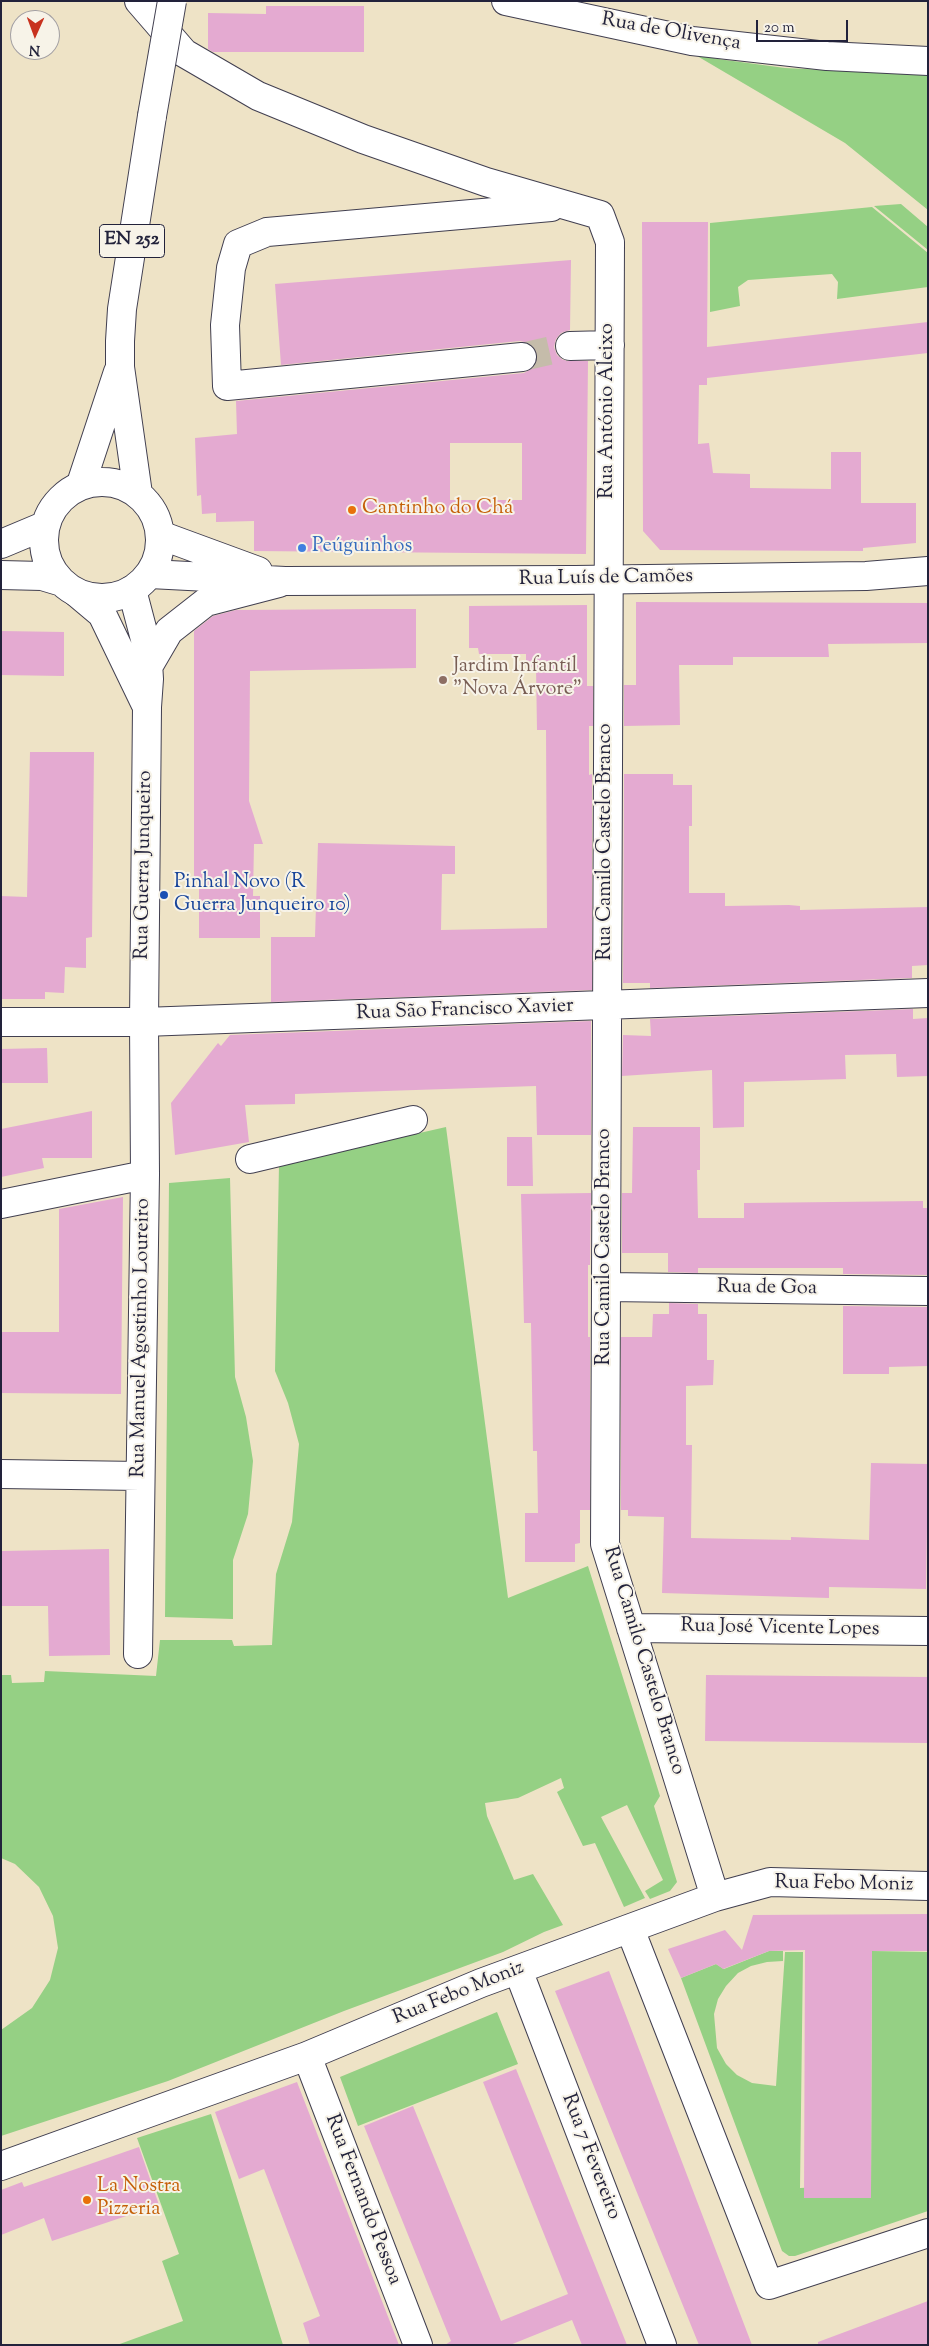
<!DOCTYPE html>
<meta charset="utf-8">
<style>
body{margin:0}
#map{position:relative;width:929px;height:2346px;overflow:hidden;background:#eee3c6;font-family:"Sorts Mill Goudy",serif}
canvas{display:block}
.frame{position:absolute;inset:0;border:2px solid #22223b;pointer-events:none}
.north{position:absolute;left:10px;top:10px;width:50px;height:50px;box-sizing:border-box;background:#f7f3e8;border:1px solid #a29fa3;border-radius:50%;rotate:182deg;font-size:14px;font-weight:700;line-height:20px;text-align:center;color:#22223b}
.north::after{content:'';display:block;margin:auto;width:18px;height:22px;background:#c8321e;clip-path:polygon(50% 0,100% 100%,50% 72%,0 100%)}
.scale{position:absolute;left:756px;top:20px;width:92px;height:22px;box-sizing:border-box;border:2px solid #22223b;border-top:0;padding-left:6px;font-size:15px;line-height:18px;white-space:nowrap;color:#22223b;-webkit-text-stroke:4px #f7f3e8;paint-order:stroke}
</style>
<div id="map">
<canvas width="929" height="2346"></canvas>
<div class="frame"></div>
<div class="north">N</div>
<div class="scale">20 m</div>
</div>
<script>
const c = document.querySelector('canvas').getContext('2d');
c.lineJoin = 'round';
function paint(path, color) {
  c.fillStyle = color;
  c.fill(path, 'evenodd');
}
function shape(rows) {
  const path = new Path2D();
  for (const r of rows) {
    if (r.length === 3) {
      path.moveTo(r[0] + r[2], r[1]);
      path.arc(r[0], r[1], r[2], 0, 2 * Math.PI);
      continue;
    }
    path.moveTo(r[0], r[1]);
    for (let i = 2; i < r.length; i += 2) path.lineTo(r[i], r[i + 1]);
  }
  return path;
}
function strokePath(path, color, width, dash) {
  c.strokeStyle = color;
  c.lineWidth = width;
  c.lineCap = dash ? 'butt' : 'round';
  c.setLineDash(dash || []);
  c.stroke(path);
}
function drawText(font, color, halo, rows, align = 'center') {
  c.font = font + ' "Sorts Mill Goudy",serif';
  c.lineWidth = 4;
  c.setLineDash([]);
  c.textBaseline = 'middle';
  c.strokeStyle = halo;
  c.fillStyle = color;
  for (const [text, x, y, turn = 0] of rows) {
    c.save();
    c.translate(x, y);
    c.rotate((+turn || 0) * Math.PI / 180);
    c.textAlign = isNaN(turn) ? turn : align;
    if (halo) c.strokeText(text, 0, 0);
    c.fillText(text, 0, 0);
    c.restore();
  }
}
paint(shape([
 [692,53,718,59,785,68,928,75,928,210,845,143],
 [901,204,928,227,928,250,874,206],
 [872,207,928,253,928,287,837,299,838,282,832,274,748,280,738,287,740,306,710,312,710,223],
 [446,1127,508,1598,588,1566,660,1796,654,1806,677,1882,670,1891,650,1899,645,1891,663,1880,627,1805,601,1817,645,1898,624,1907,595,1843,583,1846,557,1792,564,1788,561,1778,518,1798,485,1803,487,1816,514,1880,533,1874,563,1925,544,1932,503,1952,344,2011,168,2081,1,2136,1,2030,32,2008,50,1980,58,1948,53,1916,39,1887,15,1864,1,1858,1,1675,11,1675,12,1683,44,1682,45,1671,156,1676,160,1640,232,1640,234,1646,272,1645,276,1574,292,1522,299,1444,288,1403,275,1371,279,1165],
 [230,1178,235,1377,246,1417,253,1461,248,1514,233,1560,233,1619,165,1617,169,1183],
 [769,1951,783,1951,783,1961,767,1962,751,1966,738,1973,726,1986,718,1999,714,2014,717,2048,726,2064,737,2075,752,2083,776,2086,785,1952,803,1952,800,2188,820,2187,820,2198,853,2198,871,2186,872,1951,928,1952,928,2211,795,2256,789,2256,782,2251,681,1978,716,1964,724,1969],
 [497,2012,518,2064,358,2126,340,2077],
 [211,2114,283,2345,117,2345,183,2321,162,2261,179,2254,137,2138]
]), '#95d084');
paint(shape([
 [266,6,364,6,364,52,213,52,208,49,208,13,266,14],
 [642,222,708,222,707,347,928,322,928,353,707,378,707,385,699,385,698,444,709,443,713,473,750,474,750,488,831,489,831,452,861,452,861,503,916,503,916,543,863,548,863,551,660,550,643,531],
 [571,260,570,330,561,333,556,339,554,347,557,355,563,360,588,361,586,554,254,551,254,521,216,522,216,513,202,514,201,495,197,496,195,438,237,434,236,401,524,373,531,369,536,363,537,355,534,348,528,343,520,341,281,365,275,284],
 [450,443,522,443,522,500,450,500],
 [636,602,928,603,928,643,828,644,829,657,733,657,733,665,679,665,680,725,624,726,624,685,636,685],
 [587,605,587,686,593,686,593,726,589,726,589,775,592,774,592,990,271,1002,271,937,315,937,318,843,455,846,455,874,442,874,441,930,547,928,546,730,537,730,536,667,526,667,526,654,479,654,478,648,469,648,469,606],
 [377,609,416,609,416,668,250,671,249,801,263,844,254,844,253,896,260,896,260,938,199,938,199,881,194,881,194,631,213,616,236,610],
 [1,631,64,632,64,676,1,675],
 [30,752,94,752,92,937,86,938,86,968,65,967,64,993,45,992,45,999,1,999,1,896,27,897],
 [624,774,673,774,673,785,692,785,692,826,689,826,689,893,725,893,725,906,789,905,800,906,800,910,928,907,928,965,912,966,912,978,650,988,650,983,623,983],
 [913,1009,913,1019,928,1018,928,1076,897,1077,896,1054,845,1055,846,1079,744,1082,744,1127,713,1128,712,1070,622,1076,623,1035,651,1036,650,1019],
 [591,1021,591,1135,537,1135,536,1086,295,1094,295,1104,245,1105,249,1142,175,1155,171,1103,218,1043,221,1046,230,1035],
 [47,1048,48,1083,1,1083,1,1049],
 [92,1111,92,1158,42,1158,44,1168,1,1177,1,1129],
 [633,1127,700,1127,700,1170,697,1170,698,1218,744,1218,744,1203,923,1201,923,1208,928,1208,928,1275,843,1274,843,1268,698,1268,698,1273,668,1272,668,1253,622,1253,622,1193,632,1193],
 [507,1137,532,1137,533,1186,507,1186],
 [591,1193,590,1265,588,1265,588,1337,590,1337,590,1510,580,1510,580,1543,575,1544,575,1562,525,1562,525,1513,538,1513,537,1451,533,1451,531,1323,524,1323,521,1194],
 [123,1197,121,1394,1,1393,1,1332,59,1332,59,1209],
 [669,1303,698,1304,698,1314,707,1314,707,1360,714,1360,713,1385,686,1386,686,1445,692,1445,691,1538,791,1540,791,1537,869,1540,871,1463,928,1464,926,1589,829,1587,829,1598,662,1593,664,1517,628,1516,628,1510,621,1510,621,1337,652,1337,653,1314,669,1314],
 [843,1306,928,1307,928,1366,889,1367,889,1374,843,1374],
 [109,1549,110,1655,49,1656,48,1606,1,1606,1,1551],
 [706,1675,928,1677,928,1743,705,1741],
 [928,1914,928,1951,872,1951,871,2198,804,2198,805,1950,769,1951,723,1969,716,1964,681,1978,668,1949,725,1930,742,1950,753,1915],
 [609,1971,752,2345,699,2345,555,1991],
 [516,2069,627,2345,582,2345,572,2320,510,2345,445,2345,451,2341,364,2126,413,2106,501,2321,568,2294,483,2082],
 [297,2082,399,2345,310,2345,303,2323,320,2316,264,2169,239,2179,215,2112],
 [139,2147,159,2205,52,2241,44,2218,1,2235,1,2190,22,2182,24,2187],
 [928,2301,928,2345,818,2345,818,2342]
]), '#e4aad1');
strokePath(shape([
 [522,357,570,346]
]), '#c5bcaa', 28, [28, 14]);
const street = shape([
 [139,1,184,53,258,96,363,139,486,182,600,215,610,242,605,1544,715,1897],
 [506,1,692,41,827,56,928,61],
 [570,346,610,345],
 [522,357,227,386,225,325,231,268,238,244,267,232,551,207],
 [132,590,147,647,149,679,147,707,144,1022,145,1175,138,1654],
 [77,593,102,614,145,703],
 [148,667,169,631,206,602,279,583],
 [1,1022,144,1022,928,993],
 [250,1159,413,1120],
 [1,1204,145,1175],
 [606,1287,928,1291],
 [1,1474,140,1476],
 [631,1628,928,1631],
 [630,1929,769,2285,928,2233],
 [518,1970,662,2345],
 [307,2056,418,2345],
 [1,2166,307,2056,481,1983,715,1897,770,1882,928,1886]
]);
const secondary = shape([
 [160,535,258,571],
 [150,574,285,581,575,580,866,576,928,571]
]);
const primary = shape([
 [102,540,58],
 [81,484,118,372],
 [138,494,120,367,120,341,122,309,152,116],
 [1,544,44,526],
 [1,575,42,576,62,582]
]);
strokePath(street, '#413f50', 30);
strokePath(secondary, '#413f50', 30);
strokePath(primary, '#413f50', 30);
strokePath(street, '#fff', 28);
strokePath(secondary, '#fff', 28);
strokePath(primary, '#fff', 28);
const primaryBridge = shape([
 [152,116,172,1]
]);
strokePath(primaryBridge, '#413f50', 30, []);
strokePath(primaryBridge, '#fff', 28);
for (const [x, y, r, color] of [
 [352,510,5,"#e8710a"],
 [302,548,5,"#3f7fe0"],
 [443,680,5,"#8d6e63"],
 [164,895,5,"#1a4fb4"],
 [87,2200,5,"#e8710a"]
]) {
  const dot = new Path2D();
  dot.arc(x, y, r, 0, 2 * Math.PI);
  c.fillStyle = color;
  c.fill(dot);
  strokePath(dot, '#f7f3e8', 2);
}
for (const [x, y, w] of [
 [132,241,65]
]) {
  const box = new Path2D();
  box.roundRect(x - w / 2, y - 16.5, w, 33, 4);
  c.fillStyle = '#f7f3e8';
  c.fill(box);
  strokePath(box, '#22223b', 1);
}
drawText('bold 19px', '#22223b', null, [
 ["EN 252",132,241]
]);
drawText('20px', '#22223b', '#f7f3e8', [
 ["Rua de Olivença",671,33,10],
 ["Rua António Aleixo",609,411,-90],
 ["Rua Luís de Camões",606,579,-1],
 ["Rua Camilo Castelo Branco",607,842,-90],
 ["Rua Guerra Junqueiro",145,865,-89],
 ["Rua São Francisco Xavier",465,1011,-2],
 ["Rua Camilo Castelo Branco",606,1247,-90],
 ["Rua de Goa",767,1289,1],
 ["Rua Manuel Agostinho Loureiro",142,1338,-89],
 ["Rua José Vicente Lopes",780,1629,1],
 ["Rua Camilo Castelo Branco",643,1661,73],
 ["Rua Febo Moniz",844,1885,1],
 ["Rua Febo Moniz",459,1994,-22],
 ["Rua 7 Fevereiro",590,2157,69],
 ["Rua Fernando Pessoa",362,2200,69]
]);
drawText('20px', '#c56008', '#f7f3e8', [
 ["Cantinho do Chá",362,510],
 ["La Nostra",97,2188],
 ["Pizzeria",97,2211]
], 'left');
drawText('20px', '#366cbe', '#f7f3e8', [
 ["Peúguinhos",312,548]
], 'left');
drawText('20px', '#785e54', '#f7f3e8', [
 ["Jardim Infantil",453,668],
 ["\"Nova Árvore\"",453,691]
], 'left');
drawText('20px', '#164399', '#f7f3e8', [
 ["Pinhal Novo (R",174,884],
 ["Guerra Junqueiro 10)",174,907]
], 'left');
</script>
